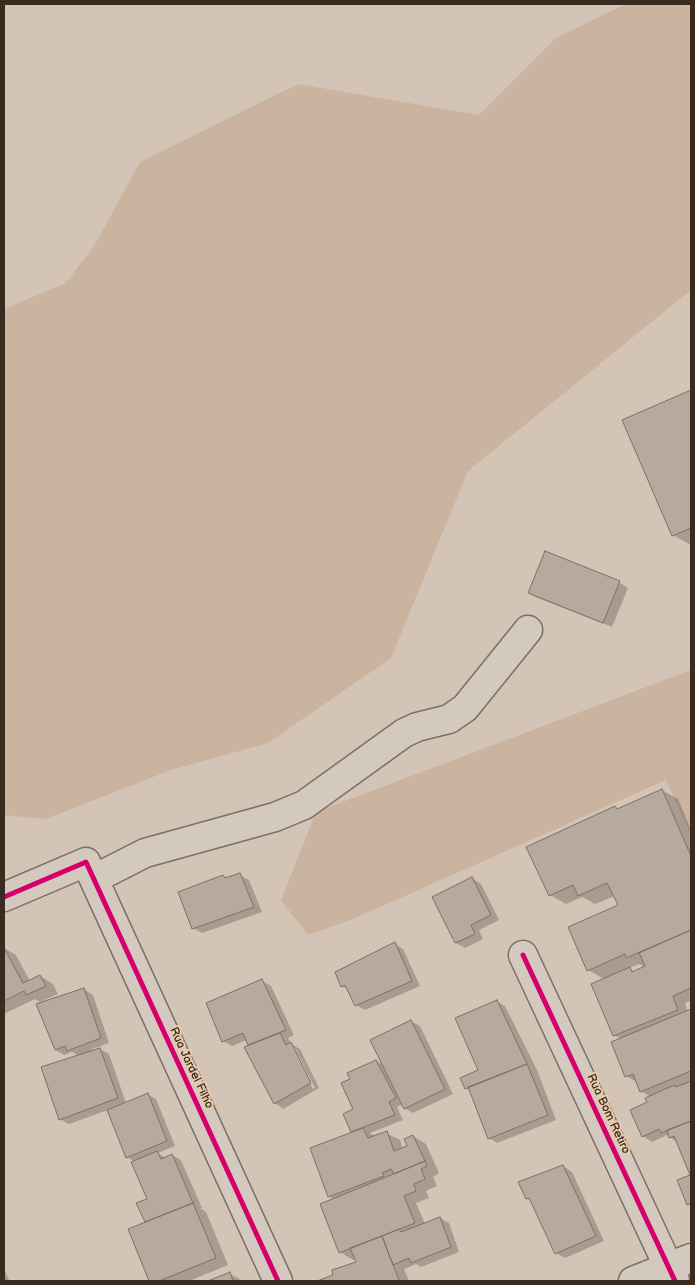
<!DOCTYPE html>
<style>
body{margin:0}
#map{position:relative;width:695px;height:1285px;overflow:hidden;background:#d3c4b5;font-family:"Balsamiq Sans",sans-serif}
canvas{display:block}
.frame{position:absolute;inset:0;border:5px solid #3b2a1e;pointer-events:none}
</style>
<div id="map">
<canvas width="695" height="1285"></canvas>
<div class="frame"></div>
</div>
<script>
const c = document.querySelector('canvas').getContext('2d');
c.lineJoin = 'round';
function paint(path, color) {
  c.fillStyle = color;
  c.fill(path, 'evenodd');
}
function shape(rows) {
  const path = new Path2D();
  for (const r of rows) {
    path.moveTo(r[0], r[1]);
    for (let i = 2; i < r.length; i += 2) path.lineTo(r[i], r[i + 1]);
  }
  return path;
}
function strokePath(path, color, width, dash) {
  c.strokeStyle = color;
  c.lineWidth = width;
  c.lineCap = dash ? 'butt' : 'round';
  c.setLineDash(dash || []);
  c.stroke(path);
}
function drawText(font, color, halo, rows, align = 'center') {
  c.font = font + ' "Balsamiq Sans",sans-serif';
  c.lineWidth = 4;
  c.setLineDash([]);
  c.textBaseline = 'middle';
  c.strokeStyle = halo;
  c.fillStyle = color;
  for (const [text, x, y, turn = 0] of rows) {
    c.save();
    c.translate(x, y);
    c.rotate((+turn || 0) * Math.PI / 180);
    c.textAlign = isNaN(turn) ? turn : align;
    if (halo) c.strokeText(text, 0, 0);
    c.fillText(text, 0, 0);
    c.restore();
  }
}
paint(shape([
 [626,4,691,4,691,290,468,471,391,658,268,743,171,770,46,819,4,815,4,309,66,283,94,246,140,162,298,84,479,115,556,38],
 [691,670,691,835,666,780,353,919,308,935,281,900,316,812]
]), '#cab4a0');
paint(shape([
 [691,391,691,543,689,544,673,535,624,420],
 [545,553,620,583,628,588,612,627,538,598,529,593],
 [662,790,678,799,691,830,691,1001,685,1003,688,1012,691,1010,691,1206,688,1204,679,1181,691,1176,677,1142,667,1135,652,1142,643,1136,651,1097,641,1091,637,1082,626,1076,621,1039,614,1035,604,979,588,970,619,906,615,896,595,904,582,897,566,904,550,895,618,810],
 [639,964,645,967,635,972,629,968],
 [240,875,249,880,262,912,202,933,193,928,223,876,228,879],
 [472,878,481,884,499,920,479,930,483,939,465,948,456,943],
 [395,944,403,949,420,986,365,1010,356,1005,349,990,342,986],
 [4,948,16,955,30,981,40,976,53,984,58,994,40,1002,35,999,4,1014],
 [262,981,271,986,294,1035,288,1038,291,1044,300,1049,319,1088,283,1109,275,1103,247,1040,232,1046,223,1041],
 [292,1048,295,1048,315,1088,313,1089],
 [84,989,93,995,109,1043,92,1049,93,1052,100,1049,109,1054,126,1103,147,1094,156,1099,175,1146,158,1153,166,1158,172,1155,181,1160,202,1208,200,1208,206,1212,228,1265,189,1281,150,1281,130,1230,147,1223,138,1204,149,1199,135,1162,127,1157,108,1110,69,1124,60,1119,79,1056,72,1052,64,1055,56,1050],
 [496,1001,505,1006,537,1070,556,1120,497,1143,489,1138,470,1090,466,1088,480,1070],
 [411,1021,420,1026,453,1094,413,1113,404,1108,403,1104,397,1107,403,1120,370,1133,376,1137,386,1133,400,1140,403,1149,408,1147,413,1136,426,1144,439,1173,433,1177,437,1186,426,1191,429,1198,416,1203,425,1224,440,1218,449,1223,459,1252,421,1267,416,1264,404,1269,409,1281,320,1281,357,1263,356,1258,353,1260,340,1252,335,1200,329,1196,354,1133,352,1131,355,1109,376,1061,384,1065],
 [563,1166,572,1172,604,1241,565,1258,556,1253,532,1201,527,1198],
 [4,1269,9,1280,6,1281,4,1281],
 [230,1274,243,1281,211,1281]
]), '#0003');
const building = shape([
 [691,390,691,528,672,536,622,420,691,390],
 [545,551,620,581,603,623,528,593,545,551],
 [662,789,691,856,691,930,626,958,625,954,587,971,568,927,618,905,607,883,578,896,573,885,549,896,526,847,615,806,617,809,662,789],
 [240,873,254,907,192,929,178,892,223,875,225,878,240,873],
 [472,877,491,915,471,925,475,934,455,943,432,897,472,877],
 [691,930,691,988,673,996,678,1010,613,1036,591,984,630,967,632,972,645,966,639,953,691,930],
 [395,942,412,981,355,1006,345,985,341,987,335,972,395,942],
 [4,948,23,983,40,975,46,986,26,995,24,991,4,1001,4,948],
 [262,979,286,1030,248,1045,243,1033,222,1042,206,1003,262,979],
 [84,988,101,1038,67,1051,65,1046,55,1050,36,1004,84,988],
 [497,1000,527,1064,465,1089,460,1078,478,1070,455,1018,497,1000],
 [691,1009,691,1071,640,1092,633,1074,625,1077,611,1042,691,1009],
 [411,1020,445,1089,404,1109,370,1040,411,1020],
 [280,1033,286,1045,291,1042,311,1083,274,1104,244,1047,280,1033],
 [100,1048,118,1098,59,1120,41,1067,100,1048],
 [376,1060,396,1098,389,1102,395,1115,351,1132,343,1114,353,1109,341,1083,350,1079,347,1073,376,1060],
 [527,1064,548,1115,488,1139,468,1087,527,1064],
 [691,1081,691,1121,661,1133,659,1129,642,1137,630,1110,647,1102,645,1098,665,1089,675,1085,676,1087,691,1081],
 [148,1093,167,1141,126,1158,107,1110,148,1093],
 [691,1121,691,1203,687,1205,677,1180,690,1175,674,1136,669,1138,667,1130,691,1121],
 [363,1128,368,1138,387,1131,394,1151,407,1146,404,1139,413,1135,425,1161,394,1174,391,1169,382,1173,384,1176,328,1197,310,1148,363,1128],
 [157,1151,161,1159,172,1154,193,1203,145,1222,136,1203,147,1199,131,1162,157,1151],
 [425,1161,427,1166,421,1169,425,1179,414,1184,416,1191,404,1196,415,1223,339,1253,320,1204,425,1161],
 [563,1165,596,1236,555,1254,529,1198,526,1199,518,1182,563,1165],
 [193,1203,216,1258,159,1281,149,1281,128,1229,193,1203],
 [440,1217,451,1247,411,1263,409,1258,393,1265,382,1236,399,1229,401,1232,440,1217],
 [382,1236,399,1280,395,1281,317,1281,333,1275,332,1270,356,1262,350,1248,382,1236],
 [230,1272,233,1281,208,1281,230,1272]
]);
paint(building, '#b6aa9f');
strokePath(building, '#7a7067', 1);
const minor = shape([
 [94,879,145,853,275,817,304,805,404,733,417,727,449,719,465,708,528,630],
 [4,897,86,862,278,1281],
 [523,955,675,1281],
 [633,1281,691,1258]
]);
strokePath(minor, '#7a7067', 31);
strokePath(minor, '#d4c9bf', 28);
strokePath(shape([
 [4,897,86,862,278,1281],
 [523,955,675,1281]
]), '#d6006c', 5);
drawText('12px', '#3b2a1e', '#e7caae', [
 ["Rua Jardel Filho",191,1068,65],
 ["Rua Bom Retiro",608,1114,65]
]);
</script>
